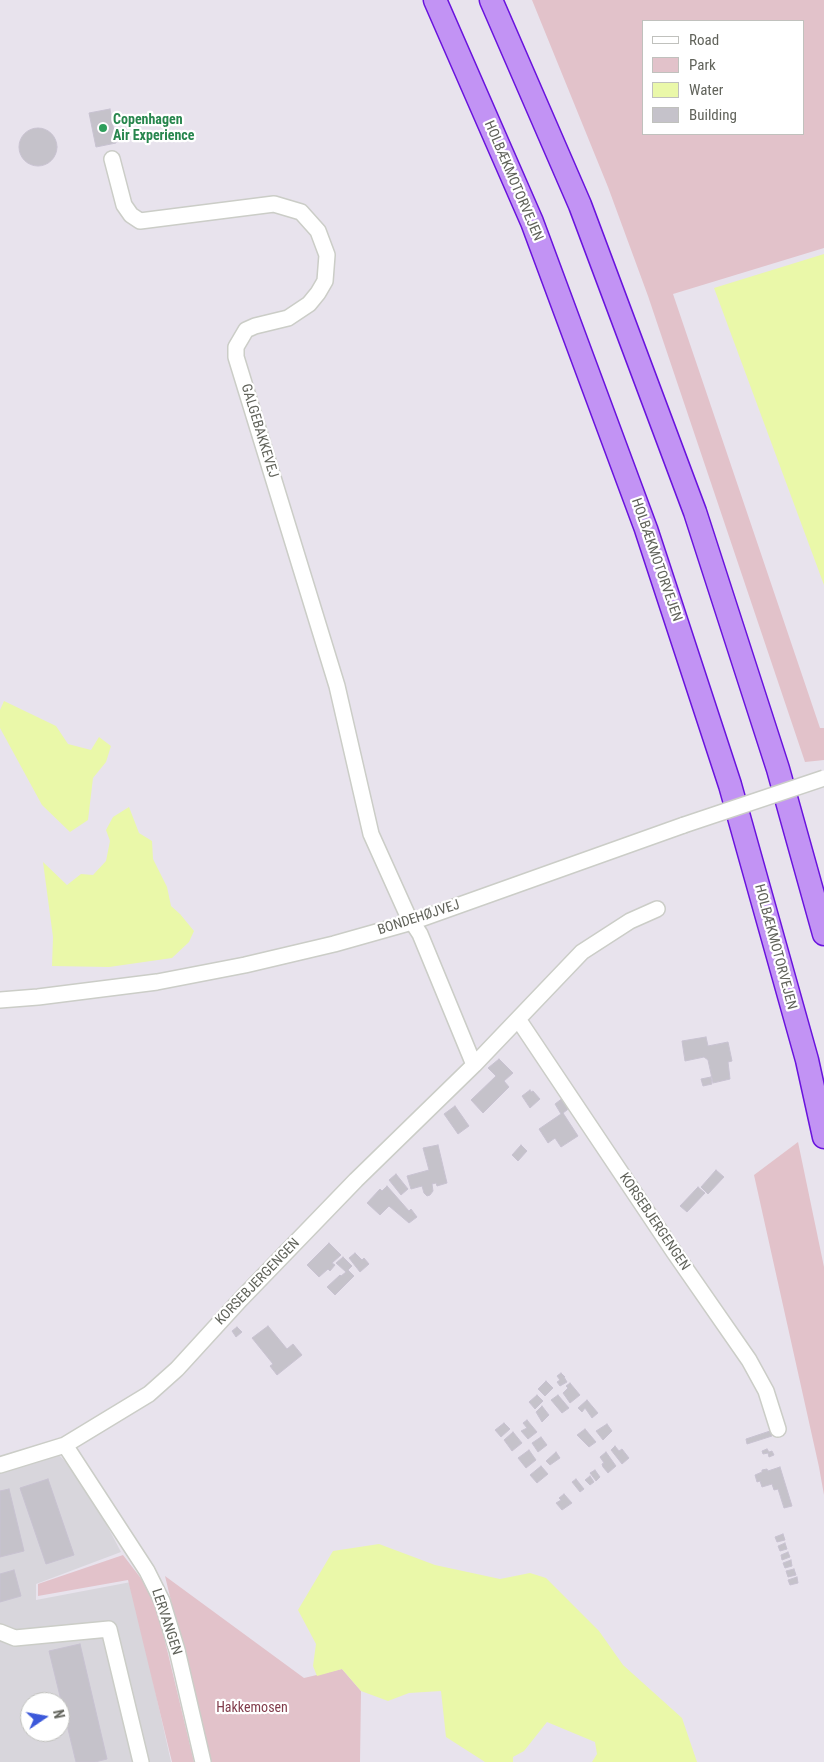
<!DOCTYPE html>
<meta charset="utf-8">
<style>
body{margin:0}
#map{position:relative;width:824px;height:1762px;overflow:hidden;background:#e8e3ed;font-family:"Roboto Condensed",sans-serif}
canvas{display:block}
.legend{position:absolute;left:642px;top:20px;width:162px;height:115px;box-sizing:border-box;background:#fff;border:1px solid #c0c1bd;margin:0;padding:6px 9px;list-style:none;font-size:15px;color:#61635b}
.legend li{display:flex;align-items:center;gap:10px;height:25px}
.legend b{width:25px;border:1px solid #c0c1bd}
.north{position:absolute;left:20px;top:1692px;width:50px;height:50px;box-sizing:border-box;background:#fff;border:1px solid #c0c1bd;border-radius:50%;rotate:78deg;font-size:14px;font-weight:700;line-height:20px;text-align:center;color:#61635b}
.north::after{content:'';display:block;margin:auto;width:18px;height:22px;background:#3c59da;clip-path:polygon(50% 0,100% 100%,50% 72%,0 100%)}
</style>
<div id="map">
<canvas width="824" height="1762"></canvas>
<ul class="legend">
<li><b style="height:6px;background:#fff"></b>Road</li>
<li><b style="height:14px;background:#e2c2ca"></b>Park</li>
<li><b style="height:14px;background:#eaf8a9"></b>Water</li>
<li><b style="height:14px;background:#c5c2ca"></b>Building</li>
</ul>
<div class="north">N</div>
</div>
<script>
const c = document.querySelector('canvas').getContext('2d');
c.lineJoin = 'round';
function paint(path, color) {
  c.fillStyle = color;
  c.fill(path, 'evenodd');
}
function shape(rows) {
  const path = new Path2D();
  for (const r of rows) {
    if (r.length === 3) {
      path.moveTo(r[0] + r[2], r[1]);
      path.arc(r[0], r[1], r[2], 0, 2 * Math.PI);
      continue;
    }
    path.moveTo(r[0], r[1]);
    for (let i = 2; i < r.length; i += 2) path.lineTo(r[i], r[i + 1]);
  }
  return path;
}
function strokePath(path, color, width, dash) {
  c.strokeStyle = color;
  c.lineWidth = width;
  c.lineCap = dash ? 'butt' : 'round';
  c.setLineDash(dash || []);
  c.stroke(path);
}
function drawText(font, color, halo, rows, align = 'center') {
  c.font = font + ' "Roboto Condensed",sans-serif';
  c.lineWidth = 4.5;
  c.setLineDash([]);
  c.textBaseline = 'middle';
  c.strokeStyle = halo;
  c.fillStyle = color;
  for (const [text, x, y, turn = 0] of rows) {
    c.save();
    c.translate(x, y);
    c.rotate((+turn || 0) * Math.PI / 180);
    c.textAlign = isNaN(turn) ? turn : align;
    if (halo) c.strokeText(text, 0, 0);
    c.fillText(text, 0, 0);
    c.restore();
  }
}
paint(shape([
 [45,1454,59,1455,83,1480,121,1552,36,1584,36,1600,131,1582,171,1762,0,1762,0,1469],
 [30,1702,60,1702,60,1732,30,1732]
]), '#d8d6dc');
paint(shape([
 [532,0,824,0,824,248,673,294,820,728,824,728,824,760,805,762,648,296,608,187],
 [803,21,803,134,643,134,643,21],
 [798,1142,824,1267,824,1495,819,1467,754,1175],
 [123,1555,143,1581,158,1612,194,1762,172,1762,128,1580,38,1596,38,1584],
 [165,1576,304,1678,342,1669,361,1691,360,1762,210,1762]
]), '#e2c2ca');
paint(shape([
 [824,254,824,585,714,288],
 [4,701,56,726,68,744,91,750,99,737,111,746,106,762,93,778,88,820,70,832,42,805,0,728,0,710],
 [129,807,139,833,152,841,153,859,167,887,171,906,180,914,194,931,189,942,172,958,109,967,52,966,53,937,43,862,67,885,81,874,93,875,106,861,110,841,106,830,113,817],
 [379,1544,435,1565,500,1579,530,1573,546,1578,599,1631,623,1665,682,1718,697,1762,592,1762,597,1754,595,1742,547,1722,524,1751,513,1757,513,1762,485,1762,446,1737,441,1691,409,1693,388,1701,361,1691,342,1669,317,1676,313,1666,316,1644,298,1610,333,1551]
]), '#eaf8a9');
const building = shape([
 [110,109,116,143,96,147,89,113,110,109],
 [38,147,19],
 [706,1037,708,1046,728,1042,732,1061,728,1062,730,1079,713,1083,708,1060,704,1057,685,1061,682,1041,706,1037],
 [499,1059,513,1073,504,1081,509,1087,483,1113,471,1100,496,1076,488,1068,499,1059],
 [711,1077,712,1084,703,1086,701,1079,711,1077],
 [530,1090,531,1092,533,1091,540,1099,530,1108,522,1096,530,1090],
 [564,1097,571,1107,563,1113,578,1136,561,1147,555,1138,548,1143,539,1129,561,1114,555,1104,564,1097],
 [455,1106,469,1126,458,1134,444,1114,455,1106],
 [438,1145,447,1183,437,1186,436,1183,432,1184,433,1191,430,1195,427,1196,424,1193,422,1186,411,1189,407,1176,429,1170,423,1148,438,1145],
 [521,1145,527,1151,518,1161,512,1155,521,1145],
 [716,1170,724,1177,708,1194,701,1187,716,1170],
 [396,1174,408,1189,401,1195,389,1180,396,1174],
 [387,1186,409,1211,411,1209,417,1217,409,1223,389,1206,380,1215,367,1203,380,1189,382,1191,387,1186],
 [698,1187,705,1193,687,1212,680,1206,698,1187],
 [329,1243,341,1255,332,1263,335,1265,330,1271,328,1269,319,1277,307,1265,329,1243],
 [355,1253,362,1260,364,1258,369,1264,360,1272,349,1258,355,1253],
 [343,1257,352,1266,348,1270,354,1276,335,1295,327,1287,340,1275,341,1276,346,1272,336,1263,343,1257],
 [268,1326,287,1349,293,1344,302,1355,277,1375,270,1366,273,1364,252,1338,268,1326],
 [237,1327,242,1332,236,1337,232,1331,237,1327],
 [561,1373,565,1377,564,1377,567,1382,560,1386,557,1382,560,1380,557,1376,561,1373],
 [546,1381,553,1388,545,1396,538,1389,546,1381],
 [570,1383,580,1395,570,1403,563,1393,568,1388,566,1386,570,1383],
 [537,1395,543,1401,535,1409,529,1402,537,1395],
 [558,1395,569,1408,562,1413,551,1400,558,1395],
 [587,1400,598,1413,592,1418,585,1408,582,1412,578,1408,587,1400],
 [542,1406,549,1415,542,1422,536,1412,542,1406],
 [527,1420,537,1432,528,1439,521,1431,527,1428,523,1423,527,1420],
 [504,1423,510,1429,501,1437,495,1430,504,1423],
 [607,1424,612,1431,603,1440,596,1431,607,1424],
 [585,1429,596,1442,589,1447,577,1435,585,1429],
 [770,1431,772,1436,747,1444,746,1439,770,1431],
 [513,1432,522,1443,512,1451,504,1440,513,1432],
 [541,1437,547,1445,538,1452,532,1443,541,1437],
 [615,1446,619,1451,622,1449,629,1458,622,1464,611,1450,615,1446],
 [767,1449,769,1452,772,1451,774,1455,769,1457,768,1453,763,1454,762,1451,767,1449],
 [529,1450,536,1460,526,1468,518,1458,529,1450],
 [556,1452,560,1458,550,1465,546,1461,556,1452],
 [606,1452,616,1466,608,1473,603,1467,602,1464,604,1463,600,1457,606,1452],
 [541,1466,548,1474,537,1483,530,1475,541,1466],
 [780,1467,792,1506,784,1508,778,1489,774,1490,772,1484,762,1487,760,1481,757,1482,755,1475,762,1472,762,1470,767,1469,768,1471,780,1467],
 [595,1470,600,1477,596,1481,590,1473,595,1470],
 [590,1476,594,1482,590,1485,585,1480,590,1476],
 [48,1479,74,1555,46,1564,20,1488,48,1479],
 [576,1479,584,1489,580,1492,572,1482,576,1479],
 [9,1489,24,1551,0,1557,0,1491,9,1489],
 [564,1494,572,1503,562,1510,556,1503,561,1500,559,1498,564,1494],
 [783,1534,785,1540,777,1542,775,1537,783,1534],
 [785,1543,787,1549,780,1551,778,1546,785,1543],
 [788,1552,790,1557,782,1560,781,1555,788,1552],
 [791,1560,792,1566,785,1568,783,1563,791,1560],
 [794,1569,796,1575,788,1577,786,1571,794,1569],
 [14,1570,21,1596,0,1602,0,1574,14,1570],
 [797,1577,798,1583,790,1585,788,1580,797,1577],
 [80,1644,107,1759,95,1762,76,1762,49,1651,80,1644]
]);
paint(building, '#c5c2ca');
strokePath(building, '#c8c2d1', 1);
const minor = shape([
 [112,159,124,205,131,215,140,221,274,204,301,212,318,231,327,255,325,281,318,293,309,304,288,318,255,326,246,330,236,347,236,357,337,686,371,834,407,914,420,934,474,1065],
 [0,1000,38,997,157,982,245,965,334,944,412,922,684,825],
 [518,1019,674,1252,749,1360,766,1391,778,1429],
 [65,1445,147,1571,162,1601,177,1650,203,1762],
 [0,1465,65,1445,149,1394,177,1369,241,1299,356,1180,474,1065,582,952,630,921,657,909],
 [0,1632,15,1638,109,1629,141,1762]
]);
const highway = shape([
 [435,0,532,222,646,529,730,785,807,1060,824,1137],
 [491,0,580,205,695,512,778,769,824,934]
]);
strokePath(minor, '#cbcdc7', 18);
strokePath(highway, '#6913dd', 25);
strokePath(minor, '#fff', 15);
strokePath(highway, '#c293f4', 22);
const minorBridge = shape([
 [684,825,824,778]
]);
strokePath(minorBridge, '#cbcdc7', 18, []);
strokePath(minorBridge, '#fff', 15);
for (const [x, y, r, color] of [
 [103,128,5,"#2e9e5b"]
]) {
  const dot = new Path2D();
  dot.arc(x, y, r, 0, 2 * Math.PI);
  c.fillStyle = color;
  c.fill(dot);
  strokePath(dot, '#fff', 2);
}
drawText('bold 14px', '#27864d', '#fff', [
 ["Copenhagen",113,120],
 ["Air Experience",113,136]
], 'left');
drawText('14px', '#61635b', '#fff', [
 ["HOLBÆKMOTORVEJEN",513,181,67],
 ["GALGEBAKKEVEJ",259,431,73],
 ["HOLBÆKMOTORVEJEN",656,560,71],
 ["BONDEHØJVEJ",419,918,-18],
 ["HOLBÆKMOTORVEJEN",775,947,75],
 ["KORSEBJERGENGEN",654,1222,56],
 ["KORSEBJERGENGEN",258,1282,-46],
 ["LERVANGEN",166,1622,72]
]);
drawText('14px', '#813c4b', '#fff', [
 ["Hakkemosen",252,1708]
]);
</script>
